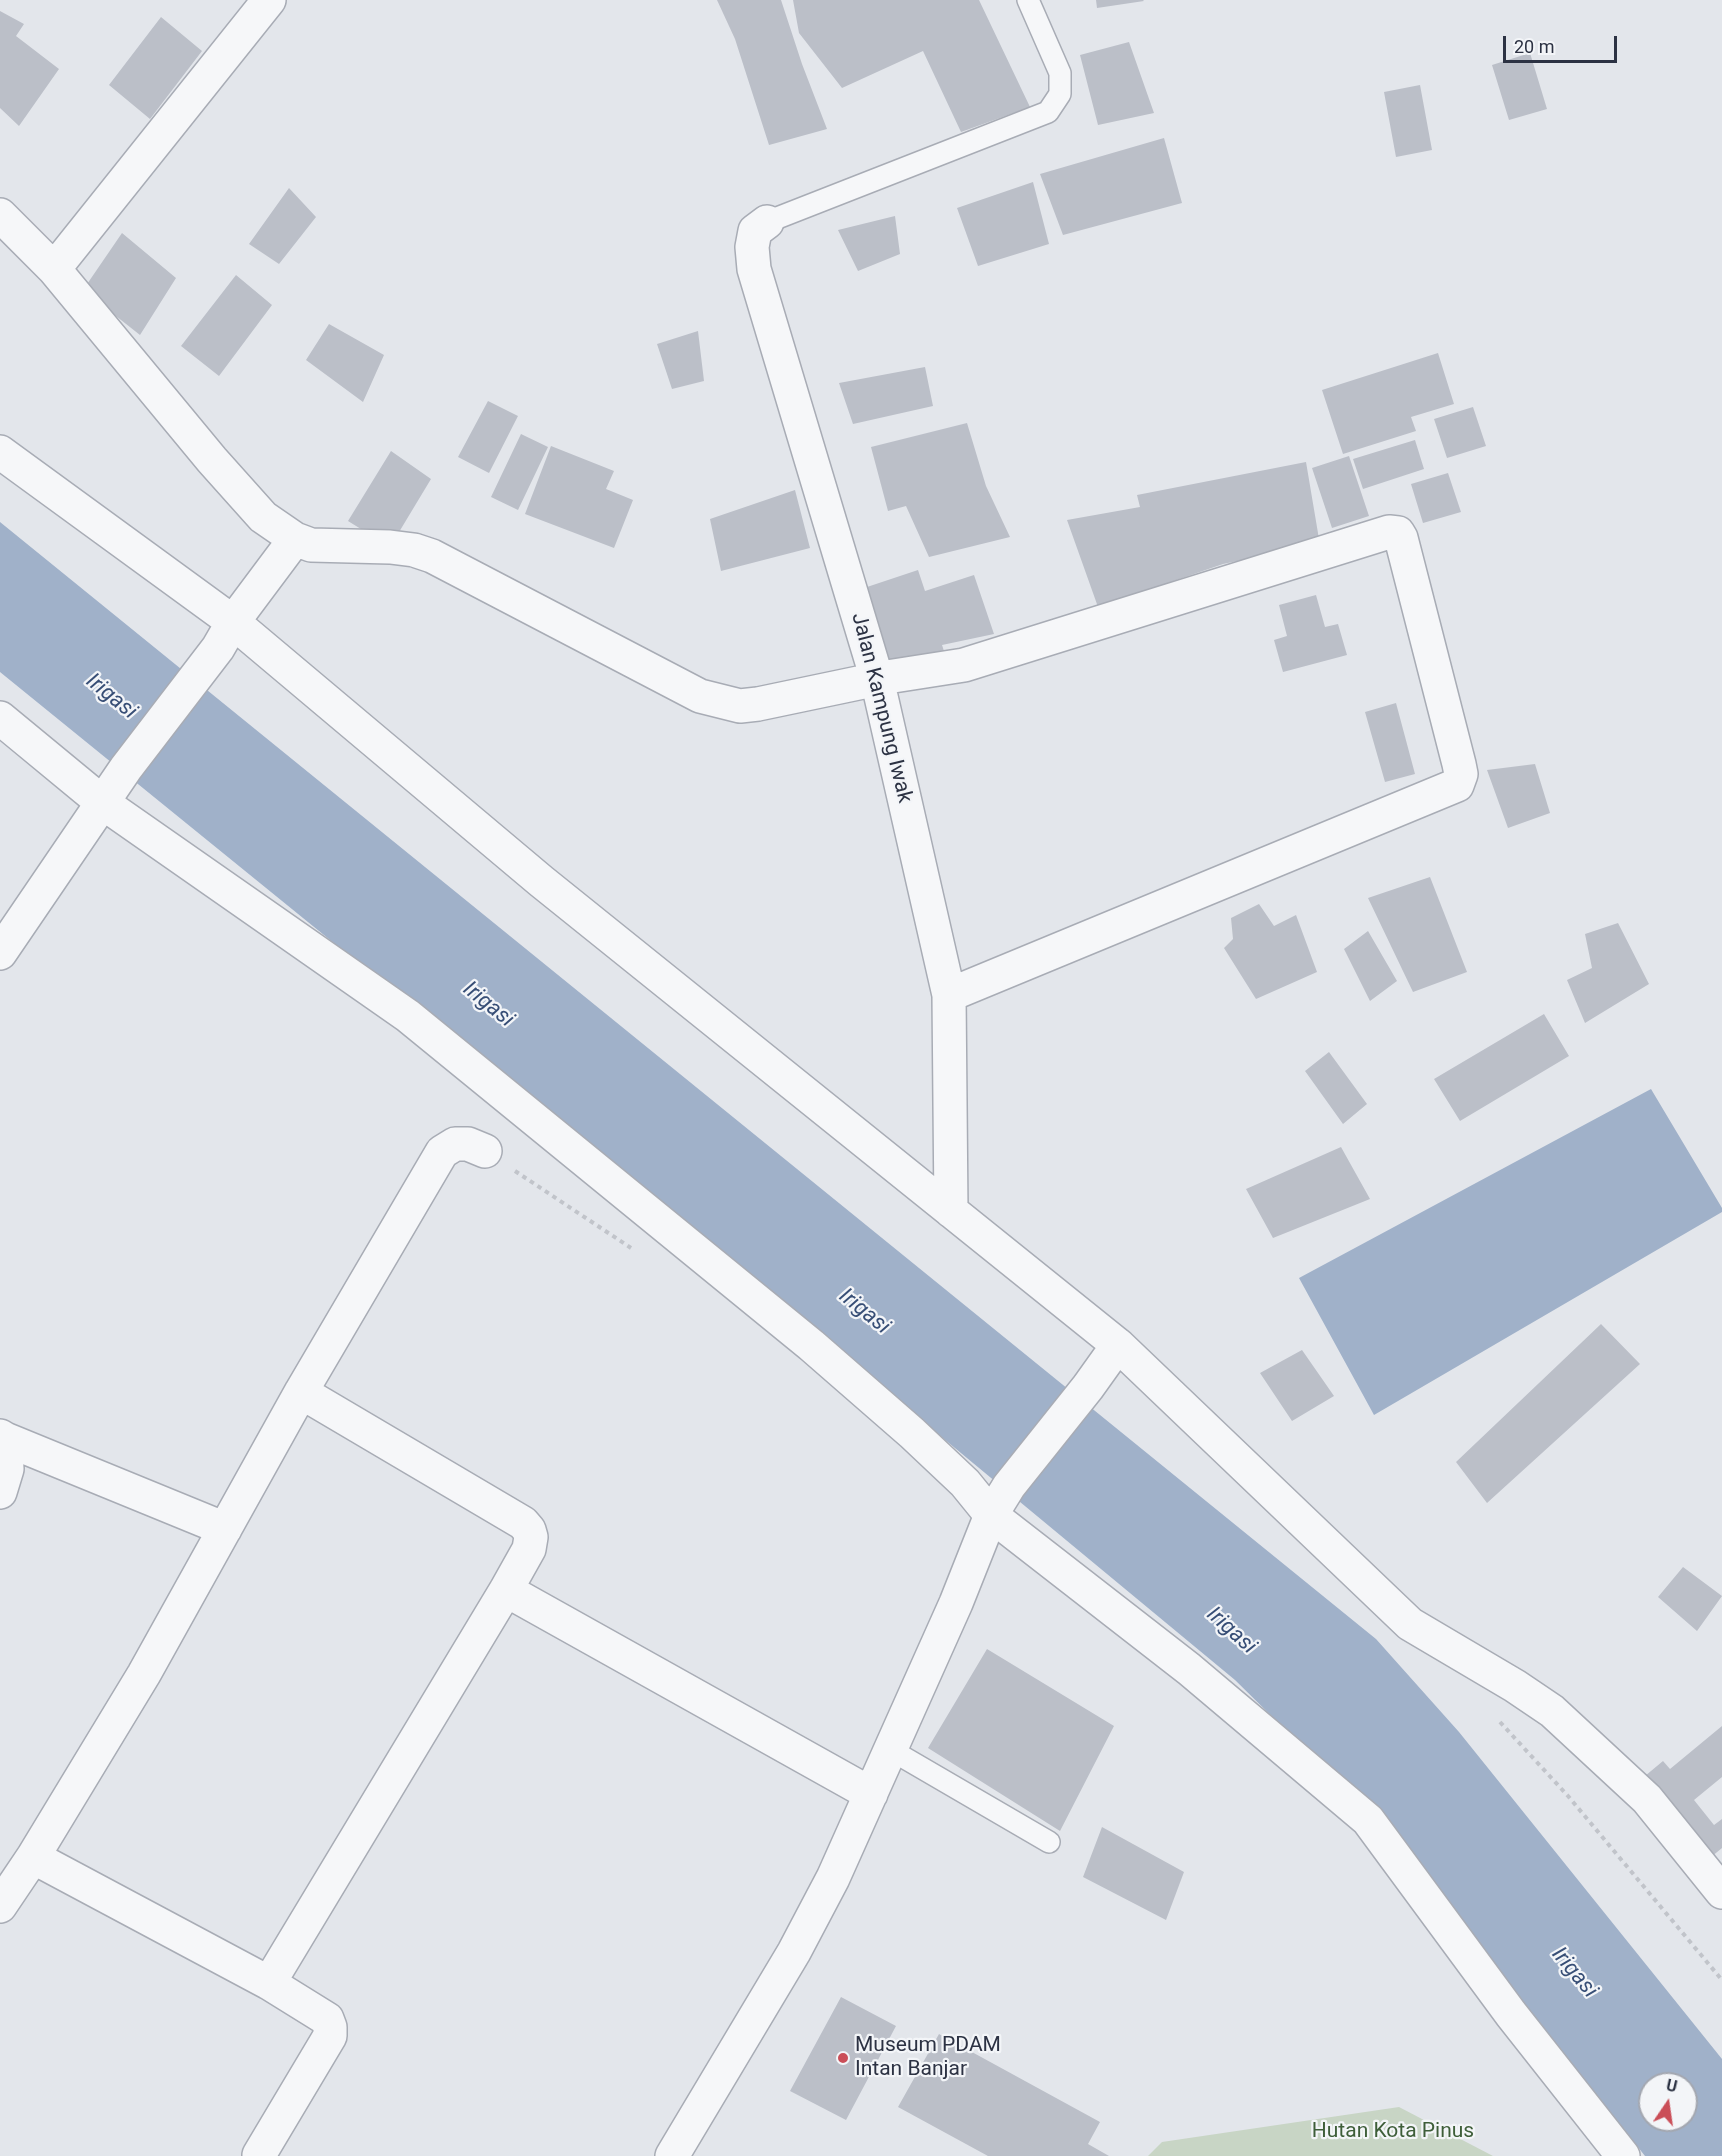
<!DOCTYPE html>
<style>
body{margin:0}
#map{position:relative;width:1722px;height:2156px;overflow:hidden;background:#e3e6eb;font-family:Roboto,sans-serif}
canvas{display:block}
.north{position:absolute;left:1638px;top:2072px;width:60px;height:60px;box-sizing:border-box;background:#f3f5f8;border:2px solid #a3a7b0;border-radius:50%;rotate:13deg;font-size:16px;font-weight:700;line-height:24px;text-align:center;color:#2c3243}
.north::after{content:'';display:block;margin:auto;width:21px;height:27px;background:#ca4e58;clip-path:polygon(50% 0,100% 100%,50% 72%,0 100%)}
.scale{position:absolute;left:1503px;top:36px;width:114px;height:27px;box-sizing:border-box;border:3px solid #2c3243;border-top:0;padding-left:8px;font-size:18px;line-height:21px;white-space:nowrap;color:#2c3243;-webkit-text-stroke:4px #f3f5f8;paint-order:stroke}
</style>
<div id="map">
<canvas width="1722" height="2156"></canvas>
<div class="north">U</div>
<div class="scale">20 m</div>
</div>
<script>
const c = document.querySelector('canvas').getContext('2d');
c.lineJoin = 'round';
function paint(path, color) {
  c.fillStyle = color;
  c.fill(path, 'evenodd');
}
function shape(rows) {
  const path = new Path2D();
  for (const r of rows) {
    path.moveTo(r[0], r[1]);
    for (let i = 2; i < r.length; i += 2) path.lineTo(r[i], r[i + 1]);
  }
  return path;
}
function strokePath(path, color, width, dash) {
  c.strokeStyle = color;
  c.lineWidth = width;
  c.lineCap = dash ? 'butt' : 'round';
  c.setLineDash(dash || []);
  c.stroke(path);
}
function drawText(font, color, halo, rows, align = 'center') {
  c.font = font + ' Roboto,sans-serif';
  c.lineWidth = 4.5;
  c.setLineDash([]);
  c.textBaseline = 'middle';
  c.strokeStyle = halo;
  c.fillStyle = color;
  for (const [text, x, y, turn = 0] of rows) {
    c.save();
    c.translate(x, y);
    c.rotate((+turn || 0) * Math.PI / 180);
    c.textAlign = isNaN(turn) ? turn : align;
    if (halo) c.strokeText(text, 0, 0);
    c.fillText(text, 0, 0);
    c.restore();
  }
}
paint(shape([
 [1399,2107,1493,2156,1148,2156,1162,2142]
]), '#c8d5c5');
paint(shape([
 [0,522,1376,1639,1459,1732,1722,2059,1722,2156,1645,2156,1392,1835,1235,1680,909,1410,0,672],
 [1650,2084,1686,2084,1686,2120,1650,2120],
 [1651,1089,1722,1208,1722,1212,1374,1415,1299,1278]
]), '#a0b1c9');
paint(shape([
 [717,0,781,0,802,64,827,129,769,145,735,39],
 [793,0,979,0,1030,107,961,132,923,51,842,88,799,33],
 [1096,0,1143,0,1144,1,1097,8],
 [0,11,24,24,16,36,59,69,19,126,0,108],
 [161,17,202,51,150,119,109,85],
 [1129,42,1154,113,1098,125,1080,55],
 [1530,53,1547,109,1509,120,1492,65],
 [1420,85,1432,150,1396,157,1384,92],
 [1164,138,1182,203,1063,235,1040,174],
 [1033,182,1049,244,978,266,957,208],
 [289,188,316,217,279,264,249,244],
 [895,216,900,254,858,271,838,230],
 [122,233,176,278,140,335,83,290],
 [236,275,272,305,219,376,181,346],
 [329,324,384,355,363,402,306,360],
 [698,331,704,381,672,389,657,344],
 [1438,353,1454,404,1411,417,1416,431,1343,454,1322,390],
 [925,367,933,406,853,424,839,383],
 [488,401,518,416,489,473,458,457],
 [1473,407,1486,446,1447,458,1434,419],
 [967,423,986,486,1010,537,929,557,906,506,888,511,871,447],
 [521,434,548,447,518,510,491,497],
 [1415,440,1424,469,1363,489,1353,459],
 [551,446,614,471,606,489,633,500,614,548,525,514],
 [391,451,431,479,390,547,348,521],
 [1349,456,1369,516,1332,528,1312,468],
 [1306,462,1319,539,1275,553,1223,564,1098,607,1067,520,1140,507,1137,495],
 [1448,473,1461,512,1423,523,1411,484],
 [795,490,810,548,721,571,710,519],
 [918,570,925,591,974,575,994,634,942,645,946,657,887,677,861,589],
 [1316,595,1325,627,1338,624,1347,655,1283,672,1274,640,1287,636,1279,605],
 [1396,703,1415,774,1385,782,1365,712],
 [1535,764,1550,813,1508,828,1487,770],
 [1430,877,1467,972,1413,992,1368,898],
 [1259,904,1274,926,1296,915,1317,972,1256,999,1224,948,1233,939,1231,918],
 [1618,923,1649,984,1585,1023,1567,980,1592,968,1585,934],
 [1368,931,1397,981,1370,1001,1344,949],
 [1544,1014,1569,1056,1460,1121,1434,1079],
 [1329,1052,1367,1104,1343,1124,1305,1071],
 [1341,1147,1370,1199,1273,1238,1246,1189],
 [1601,1324,1640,1364,1487,1503,1456,1462],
 [1302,1350,1334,1396,1292,1421,1260,1373],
 [1683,1567,1722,1596,1697,1631,1658,1597],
 [987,1649,1114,1726,1060,1831,928,1748],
 [1722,1726,1722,1777,1694,1800,1714,1825,1722,1819,1722,1848,1705,1862,1639,1781,1663,1761,1670,1769],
 [1102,1827,1184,1872,1166,1920,1083,1877],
 [841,1997,896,2026,846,2120,790,2091],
 [939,2034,1100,2122,1088,2144,1109,2156,988,2156,898,2107]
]), '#bbbfc8');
const service = shape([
 [767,222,1048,112,1060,94,1060,73,1028,0],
 [891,1750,1049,1842]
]);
const minor = shape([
 [0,215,54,269,212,460,263,517,295,539,233,622,218,648,126,768,0,953],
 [767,222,755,231,752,247,754,269,877,679,949,995,951,1211],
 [54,269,269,0],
 [0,452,233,622,541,881,1118,1345,1410,1624,1515,1686,1552,1711,1647,1799,1722,1892],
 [295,539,311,545,390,547,414,550,432,556,700,696,740,706,758,704,887,677,964,665,1389,532,1398,533,1401,538,1459,764,1461,774,1457,785,949,995],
 [0,718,103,803,408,1016,811,1345,912,1433,965,1483,991,1515,1189,1669,1368,1820,1511,2014,1623,2156],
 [0,1436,5,1439,7,1469,0,1492],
 [5,1439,225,1529],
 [506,1590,871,1794],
 [33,1857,269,1983,327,2019,330,2027,330,2036,259,2155],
 [0,1906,33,1857,144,1674,301,1392,442,1152,455,1144,468,1144,485,1151],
 [269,1983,506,1590,529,1549,531,1537,529,1530,523,1523,301,1392],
 [672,2156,794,1952,833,1878,956,1603,991,1515,1009,1486,1088,1387,1118,1345]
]);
strokePath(service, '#a8acb5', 24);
strokePath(minor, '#a8acb5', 36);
strokePath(shape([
 [515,1171,631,1248],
 [1500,1722,1568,1796,1722,1980]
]), '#c1c4ca', 4, [4.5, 4.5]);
strokePath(service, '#f6f7f9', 21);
strokePath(minor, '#f6f7f9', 33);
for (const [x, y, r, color] of [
 [843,2058,6,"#ca4e58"]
]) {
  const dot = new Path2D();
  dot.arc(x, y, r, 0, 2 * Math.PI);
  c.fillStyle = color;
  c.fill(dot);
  strokePath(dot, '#f3f5f8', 2);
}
drawText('21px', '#2c3243', '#f3f5f8', [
 ["Jalan Kampung Iwak",881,708,76]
]);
drawText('21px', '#2c3243', '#f3f5f8', [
 ["Museum PDAM",855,2046],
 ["Intan Banjar",855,2070]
], 'left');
drawText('21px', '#3e5e39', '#f3f5f8', [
 ["Hutan Kota Pinus",1393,2132]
]);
drawText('italic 22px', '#374e76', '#f3f5f8', [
 ["Irigasi",111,697,39],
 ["Irigasi",488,1005,39],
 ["Irigasi",864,1312,39],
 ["Irigasi",1231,1631,42],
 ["Irigasi",1574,1973,50]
]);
</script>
